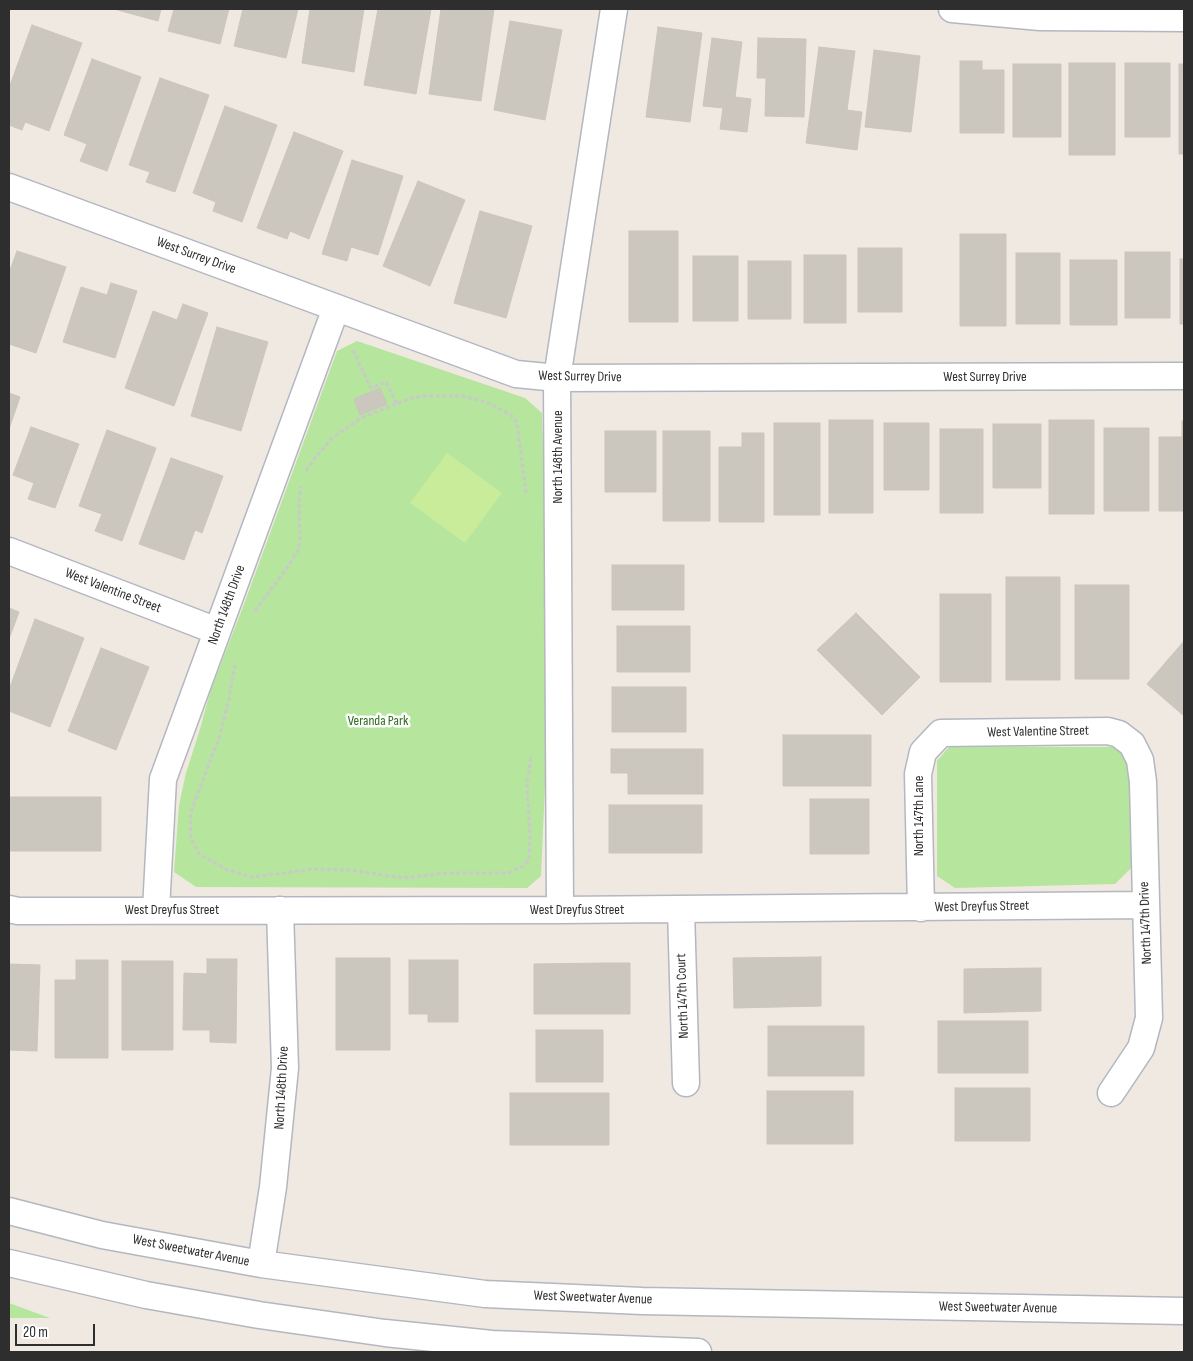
<!DOCTYPE html>
<style>
body{margin:0}
#map{position:relative;width:1193px;height:1361px;overflow:hidden;background:#efe9e1;font-family:"Sofia Sans Condensed",sans-serif}
canvas{display:block}
.frame{position:absolute;inset:0;border:10px solid #2e2e2e;pointer-events:none}
.scale{position:absolute;left:15px;top:1324px;width:80px;height:22px;box-sizing:border-box;border:2px solid #2e2e2e;border-top:0;padding-left:6px;font-size:15px;line-height:18px;white-space:nowrap;color:#2e2e2e;-webkit-text-stroke:4px #fff;paint-order:stroke}
</style>
<div id="map">
<canvas width="1193" height="1361"></canvas>
<div class="frame"></div>
<div class="scale">20 m</div>
</div>
<script>
const c = document.querySelector('canvas').getContext('2d');
c.lineJoin = 'round';
function paint(path, color) {
  c.fillStyle = color;
  c.fill(path, 'evenodd');
}
function shape(rows) {
  const path = new Path2D();
  for (const r of rows) {
    path.moveTo(r[0], r[1]);
    for (let i = 2; i < r.length; i += 2) path.lineTo(r[i], r[i + 1]);
  }
  return path;
}
function strokePath(path, color, width, dash) {
  c.strokeStyle = color;
  c.lineWidth = width;
  c.lineCap = dash ? 'butt' : 'round';
  c.setLineDash(dash || []);
  c.stroke(path);
}
function drawText(font, color, halo, rows, align = 'center') {
  c.font = font + ' "Sofia Sans Condensed",sans-serif';
  c.lineWidth = 5;
  c.setLineDash([]);
  c.textBaseline = 'middle';
  c.strokeStyle = halo;
  c.fillStyle = color;
  for (const [text, x, y, turn = 0] of rows) {
    c.save();
    c.translate(x, y);
    c.rotate((+turn || 0) * Math.PI / 180);
    c.textAlign = isNaN(turn) ? turn : align;
    if (halo) c.strokeText(text, 0, 0);
    c.fillText(text, 0, 0);
    c.restore();
  }
}
paint(shape([
 [357,341,525,398,542,413,545,511,546,763,541,876,527,888,196,887,174,872,179,805,186,773,200,729,211,689,243,607,337,351],
 [949,747,1118,747,1131,763,1134,865,1115,884,955,888,937,876,937,761],
 [9,1303,50,1318,9,1318]
]), '#b6e59e');
paint(shape([
 [447,453,502,493,465,543,410,503]
]), '#c9ec9a');
const building = shape([
 [114,9,161,9,158,21,114,9],
 [174,9,229,9,220,44,168,31,174,9],
 [243,9,298,9,286,58,234,46,243,9],
 [310,9,364,9,354,72,302,63,310,9],
 [378,9,431,9,416,94,364,85,378,9],
 [441,9,494,9,481,101,429,94,441,9],
 [510,21,562,30,545,120,494,110,510,21],
 [32,25,82,43,49,131,25,122,22,130,9,125,9,88,32,25],
 [658,27,702,33,690,122,646,117,658,27],
 [712,38,742,42,735,97,751,99,747,132,720,129,723,108,703,106,712,38],
 [758,38,806,39,804,117,765,116,766,78,757,78,758,38],
 [819,47,855,51,847,110,862,112,857,150,806,143,819,47],
 [874,50,920,56,911,132,865,127,874,50],
 [92,59,141,77,107,171,80,161,87,144,64,135,92,59],
 [960,61,982,61,982,70,1004,70,1004,133,960,133,960,61],
 [1069,63,1115,63,1115,155,1069,155,1069,63],
 [1125,63,1170,63,1170,137,1125,137,1125,63],
 [1013,64,1061,64,1061,137,1013,137,1013,64],
 [1179,64,1184,64,1184,154,1179,154,1179,64],
 [160,78,209,95,175,192,146,182,150,172,129,165,160,78],
 [225,106,277,125,242,222,213,211,216,202,193,193,225,106],
 [294,132,343,151,309,239,290,231,287,239,257,228,294,132],
 [352,160,403,176,378,255,351,247,347,261,322,254,352,160],
 [418,181,465,200,430,286,383,266,418,181],
 [480,211,532,226,506,318,454,303,480,211],
 [629,231,678,231,678,322,629,322,629,231],
 [960,234,1006,234,1006,326,960,326,960,234],
 [858,248,902,248,902,312,858,312,858,248],
 [17,251,66,267,36,353,9,344,9,273,17,251],
 [1125,252,1170,252,1170,318,1125,318,1125,252],
 [1016,253,1060,253,1060,324,1016,324,1016,253],
 [804,255,846,255,846,323,804,323,804,255],
 [693,256,738,256,738,321,693,321,693,256],
 [1180,259,1184,259,1184,324,1180,324,1180,259],
 [1070,260,1117,260,1117,325,1070,325,1070,260],
 [748,261,791,261,791,319,748,319,748,261],
 [111,283,137,291,115,358,63,342,81,287,107,295,111,283],
 [183,304,208,313,174,406,125,388,153,311,177,320,183,304],
 [217,327,268,342,241,431,191,416,217,327],
 [380,388,387,404,360,415,354,399,380,388],
 [9,393,20,397,9,429,9,393],
 [829,420,873,420,873,513,829,513,829,420],
 [1049,420,1094,420,1094,514,1049,514,1049,420],
 [1182,421,1184,421,1184,511,1159,511,1159,437,1182,437,1182,421],
 [774,423,820,423,820,515,774,515,774,423],
 [884,423,929,423,929,490,884,490,884,423],
 [993,424,1041,424,1041,488,993,488,993,424],
 [31,427,79,444,55,508,28,499,34,483,13,475,31,427],
 [1104,428,1149,428,1149,511,1104,511,1104,428],
 [940,429,983,429,983,513,940,513,940,429],
 [107,430,156,448,122,541,95,531,102,514,79,506,107,430],
 [605,431,656,431,656,492,605,492,605,431],
 [663,431,710,431,710,521,663,521,663,431],
 [742,433,764,433,764,522,719,522,719,447,742,447,742,433],
 [171,458,223,476,202,533,195,530,184,560,139,544,171,458],
 [612,565,684,565,684,610,612,610,612,565],
 [1006,577,1060,577,1060,680,1006,680,1006,577],
 [1075,585,1129,585,1129,679,1075,679,1075,585],
 [940,594,991,594,991,682,940,682,940,594],
 [9,608,19,612,9,639,9,608],
 [856,613,920,677,882,715,817,650,856,613],
 [35,619,84,638,50,727,9,711,9,690,35,619],
 [617,626,690,626,690,672,617,672,617,626],
 [1184,641,1184,716,1147,684,1184,641],
 [101,648,149,667,116,750,68,731,101,648],
 [612,687,686,687,686,732,612,732,612,687],
 [783,735,871,735,871,786,783,786,783,735],
 [611,749,703,749,703,794,628,794,628,773,611,773,611,749],
 [9,797,101,797,101,851,9,851,9,797],
 [810,799,869,799,869,854,810,854,810,799],
 [609,805,702,805,702,853,609,853,609,805],
 [821,957,821,1006,734,1008,733,958,821,957],
 [336,958,390,958,390,1050,336,1050,336,958],
 [207,959,237,959,236,1043,210,1042,210,1030,183,1030,184,973,207,974,207,959],
 [76,960,108,960,108,1058,55,1058,55,980,76,980,76,960],
 [409,960,458,960,458,1022,428,1022,428,1014,409,1014,409,960],
 [122,961,173,961,173,1050,122,1050,122,961],
 [605,963,630,963,630,1014,534,1014,534,964,605,963],
 [9,964,40,965,37,1051,9,1050,9,964],
 [1041,968,1041,1011,964,1013,964,969,1041,968],
 [938,1021,1028,1021,1028,1073,938,1073,938,1021],
 [768,1026,864,1026,864,1076,768,1076,768,1026],
 [536,1030,603,1030,603,1082,536,1082,536,1030],
 [955,1088,1030,1088,1030,1141,955,1141,955,1088],
 [767,1091,853,1091,853,1144,767,1144,767,1091],
 [510,1093,609,1093,609,1145,510,1145,510,1093]
]);
paint(building, '#cbc7bf');
strokePath(building, '#cbc5ba', 1);
const minor = shape([
 [952,9,1040,17,1184,18],
 [9,187,516,374,557,378,1184,376],
 [9,551,217,631],
 [921,908,918,774,923,752,941,733,1108,731,1119,734,1132,744,1140,760,1143,782,1149,1018,1141,1048,1111,1093],
 [9,909,18,911,560,910,1146,905],
 [681,909,686,1083],
 [156,910,163,779,336,308],
 [560,910,557,378,614,9],
 [9,1211,102,1235,261,1264,485,1294,642,1301,1184,1311],
 [9,1263,146,1295,259,1315,385,1333,492,1344,698,1352],
 [261,1264,273,1187,285,1068,280,910]
]);
strokePath(minor, '#b4b7c1', 29);
strokePath(shape([
 [353,350,371,388,386,382,397,404],
 [306,471,315,458,332,438,361,418,411,398,427,396,463,396,486,402,511,415,517,423,526,493],
 [255,611,289,565,298,550,300,541,299,503,301,486],
 [235,665,229,699,220,735,192,809,190,819,191,838,199,854,225,869,252,877,314,869,350,870,403,878,448,873,508,873,523,866,529,860,530,835,527,786,531,755]
]), '#c9c9c9', 3, [4, 2.5]);
strokePath(minor, '#fff', 26);
drawText('14px', '#2e2e2e', '#fff', [
 ["West Surrey Drive",196,256,20],
 ["West Surrey Drive",580,377,1],
 ["West Surrey Drive",985,377],
 ["North 148th Avenue",558,457,-90],
 ["West Valentine Street",113,591,21],
 ["North 148th Drive",227,605,-70],
 ["West Valentine Street",1038,732,-1],
 ["North 147th Lane",919,816,-90],
 ["West Dreyfus Street",982,907,-1],
 ["West Dreyfus Street",172,910],
 ["West Dreyfus Street",577,910],
 ["North 147th Drive",1146,923,-92],
 ["North 147th Court",683,996,-92],
 ["North 148th Drive",282,1088,-87],
 ["West Sweetwater Avenue",191,1251,11],
 ["West Sweetwater Avenue",593,1298,2],
 ["West Sweetwater Avenue",998,1308,1]
]);
drawText('14px', '#2c6e1b', '#fff', [
 ["Veranda Park",378,721]
]);
</script>
